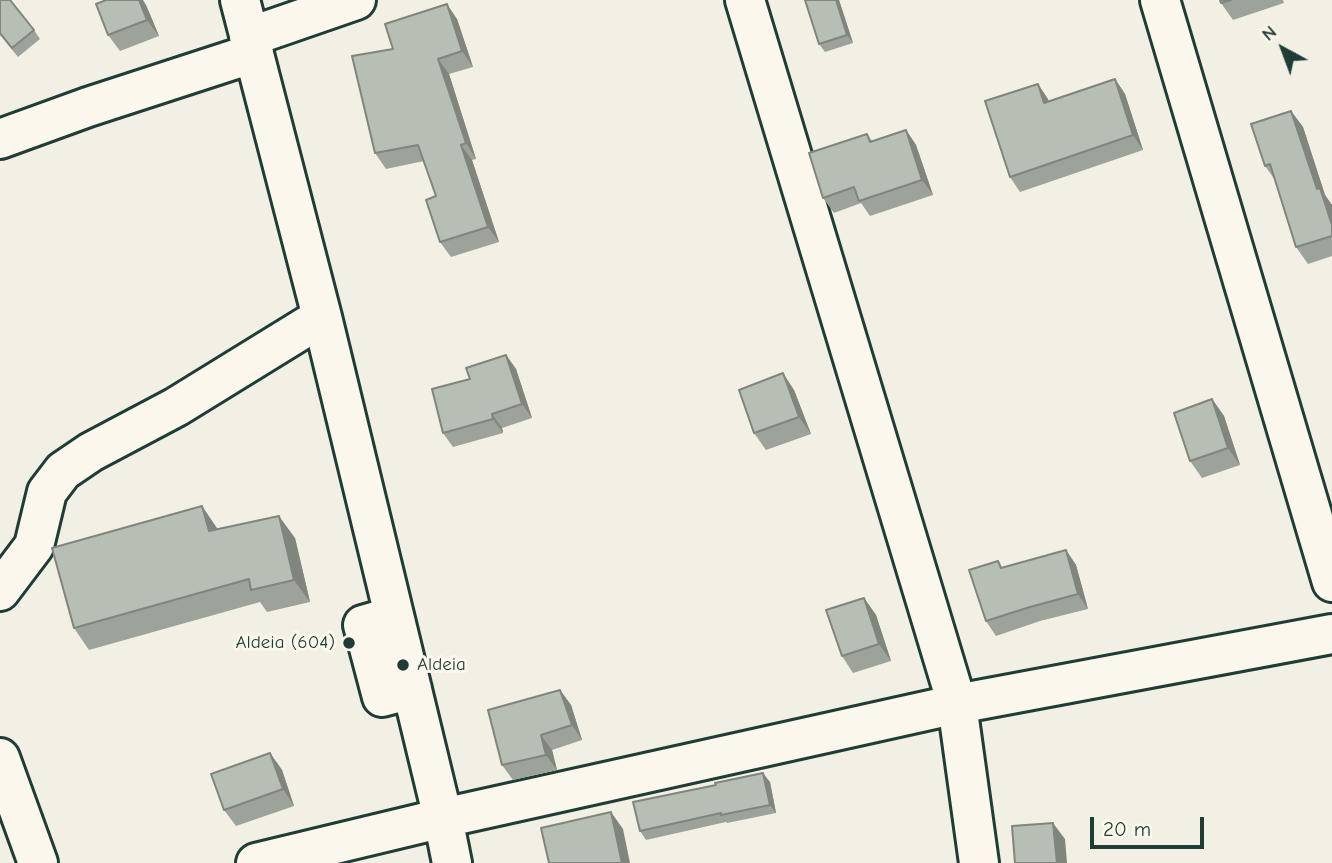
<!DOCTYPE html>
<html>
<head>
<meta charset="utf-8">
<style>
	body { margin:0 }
	#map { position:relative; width:1332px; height:863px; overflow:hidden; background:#f2f0e5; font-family:"Comic Neue",sans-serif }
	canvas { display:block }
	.north { position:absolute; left:1248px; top:14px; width:70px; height:70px; -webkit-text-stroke:5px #fbf7ec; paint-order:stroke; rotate:319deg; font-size:19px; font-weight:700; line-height:28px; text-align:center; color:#1f3d34 }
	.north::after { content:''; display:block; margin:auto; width:24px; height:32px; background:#1f3d34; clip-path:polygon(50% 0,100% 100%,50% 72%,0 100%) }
	.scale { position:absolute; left:1090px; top:817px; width:114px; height:32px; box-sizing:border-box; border:4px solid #1f3d34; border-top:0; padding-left:9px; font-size:21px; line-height:24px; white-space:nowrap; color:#1f3d34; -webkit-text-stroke:5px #fbf7ec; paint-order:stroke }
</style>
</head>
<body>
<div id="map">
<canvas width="1332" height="863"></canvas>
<div class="north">N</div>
<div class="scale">20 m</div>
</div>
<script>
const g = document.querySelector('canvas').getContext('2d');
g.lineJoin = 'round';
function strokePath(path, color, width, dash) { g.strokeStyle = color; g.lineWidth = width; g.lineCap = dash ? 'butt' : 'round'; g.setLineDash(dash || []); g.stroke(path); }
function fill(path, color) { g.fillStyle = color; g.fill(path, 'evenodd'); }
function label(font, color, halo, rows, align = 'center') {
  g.font = font + ' "Comic Neue",sans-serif'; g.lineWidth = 6; g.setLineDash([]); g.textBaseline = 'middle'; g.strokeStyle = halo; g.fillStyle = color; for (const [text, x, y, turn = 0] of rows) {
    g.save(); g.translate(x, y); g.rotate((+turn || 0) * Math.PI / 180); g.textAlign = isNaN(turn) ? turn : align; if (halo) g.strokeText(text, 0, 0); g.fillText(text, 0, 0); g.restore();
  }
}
const minor = new Path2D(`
	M 240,0 L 322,317 L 443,818 L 452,863
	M 745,0 L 957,704 L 979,863
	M 1160,0 L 1332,582
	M 249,37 L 356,0
	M 0,139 L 88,107 L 254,53
	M 0,591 L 34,546 L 47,492 L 63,471 L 91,452 L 176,407 L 322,317
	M 394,616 L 363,625 L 382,697 L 412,689
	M 0,758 L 38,863
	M 256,863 L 443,818 L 957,704 L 1332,634`);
strokePath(minor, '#1f3d34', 44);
strokePath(minor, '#fbf7ec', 38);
fill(new Path2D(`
	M 0,0 L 34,30 L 40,39 L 18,57 L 0,35 Z
	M 805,0 L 839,0 L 853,43 L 825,52 L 819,44 Z
	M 1220,0 L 1283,0 L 1284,3 L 1233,20 L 1221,3 Z
	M 146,5 L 159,36 L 120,51 L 108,35 Z
	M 457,19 L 473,67 L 449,74 L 476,159 L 472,160 L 499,242 L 451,257 L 440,242 L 436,196 L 424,161 L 386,169 L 375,153 L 393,49 Z
	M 1115,79 L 1125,94 L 1143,150 L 1020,192 L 1010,177 L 1038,84 L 1049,102 Z
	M 1291,111 L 1303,127 L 1325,195 L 1332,205 L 1332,256 L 1308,264 L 1296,247 L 1275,180 L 1265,166 Z
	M 906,130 L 916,145 L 933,195 L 870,216 L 861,203 L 834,213 L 823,198 L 867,134 L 872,141 Z
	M 506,355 L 516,369 L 532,418 L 502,428 L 503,433 L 453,447 L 443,433 L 470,379 Z
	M 794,390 L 811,434 L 766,450 L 754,433 Z
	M 1212,399 L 1224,416 L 1240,465 L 1202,478 L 1190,461 Z
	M 218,529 L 295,538 L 310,602 L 267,612 L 260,602 L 89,650 L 74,628 Z
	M 1066,550 L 1076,565 L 1088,609 L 1040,621 L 996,636 L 986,621 L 1003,567 Z
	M 864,598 L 876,615 L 891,661 L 853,673 L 842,656 Z
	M 560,690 L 571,705 L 582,740 L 552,750 L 557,770 L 513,780 L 502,765 Z
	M 270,753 L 282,770 L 294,806 L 236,826 L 224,810 Z
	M 770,782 L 776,813 L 727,823 L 726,822 L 646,840 L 640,831 Z`), '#9da39a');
fill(new Path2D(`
	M 139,0 L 143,0 L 146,5 L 159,36 L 147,20 Z
	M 836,0 L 839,0 L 853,43 L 847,35 Z
	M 447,4 L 457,19 L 473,67 L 462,51 Z
	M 438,59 L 449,74 L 476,159 L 466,143 Z
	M 1115,79 L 1125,94 L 1143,150 L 1133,135 Z
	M 1038,84 L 1048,99 L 1054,118 L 1044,103 Z
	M 1291,111 L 1303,127 L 1325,195 L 1332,205 L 1332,225 L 1317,189 Z
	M 906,130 L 916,145 L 933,195 L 922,180 Z
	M 461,145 L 472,160 L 499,242 L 488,227 Z
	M 506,355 L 516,369 L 532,418 L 522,404 Z
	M 783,373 L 794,390 L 811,434 L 799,417 Z
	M 1212,399 L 1224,416 L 1240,465 L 1228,448 Z
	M 492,414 L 502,428 L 503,433 L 493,419 Z
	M 202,506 L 217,528 L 224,554 L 209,531 Z
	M 279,516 L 295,538 L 310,602 L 294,580 Z
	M 1066,550 L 1076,565 L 1088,609 L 1078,594 Z
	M 864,598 L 876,615 L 891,661 L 879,644 Z
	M 560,690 L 571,705 L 582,740 L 572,725 Z
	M 541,735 L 552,750 L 557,770 L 546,755 Z
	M 270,753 L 282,770 L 294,806 L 283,789 Z
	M 763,773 L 770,782 L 776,813 L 770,805 Z
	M 611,812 L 623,829 L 630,863 L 622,863 Z
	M 1053,823 L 1065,839 L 1067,863 L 1057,863 Z`), '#80857d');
const building = new Path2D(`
	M 0,0 L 10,0 L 34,30 L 12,48 L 0,33 Z
	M 106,0 L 139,0 L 147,20 L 108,35 L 96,4 Z
	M 805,0 L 836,0 L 847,35 L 819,44 Z
	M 1220,0 L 1231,0 L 1221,3 Z
	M 447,4 L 462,51 L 438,59 L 466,143 L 461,145 L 488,227 L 440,242 L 426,200 L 436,196 L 418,145 L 375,153 L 352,56 L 393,49 L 385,24 Z
	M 1115,79 L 1133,135 L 1010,177 L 985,101 L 1038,84 L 1044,103 Z
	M 1291,111 L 1317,189 L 1320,188 L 1332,225 L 1332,236 L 1296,247 L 1270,164 L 1265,166 L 1251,124 Z
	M 906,130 L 922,180 L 859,201 L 854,187 L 823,198 L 809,153 L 867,134 L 870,142 Z
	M 506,355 L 522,404 L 492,414 L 493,419 L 443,433 L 432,389 L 470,379 L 466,368 Z
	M 783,373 L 799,417 L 754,433 L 739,390 Z
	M 1212,399 L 1228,448 L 1190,461 L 1174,413 Z
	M 202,506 L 209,531 L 279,516 L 294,580 L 251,590 L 249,579 L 74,628 L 52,548 Z
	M 1066,550 L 1078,594 L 1030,607 L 986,621 L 969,570 L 998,561 L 1001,568 Z
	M 864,598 L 879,644 L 842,656 L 826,610 Z
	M 560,690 L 572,725 L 541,735 L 546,755 L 502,765 L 488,710 Z
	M 270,753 L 283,789 L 224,810 L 211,774 Z
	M 763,773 L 770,805 L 721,815 L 721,813 L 640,831 L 633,802 L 716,785 L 715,783 Z
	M 611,812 L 622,863 L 549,863 L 541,828 Z
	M 1053,823 L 1057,863 L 1015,863 L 1012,826 Z`);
fill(building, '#b7beb3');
strokePath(building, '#80857d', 2);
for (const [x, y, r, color] of [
	[349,643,7,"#1f3d34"],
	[403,665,7,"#1f3d34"]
]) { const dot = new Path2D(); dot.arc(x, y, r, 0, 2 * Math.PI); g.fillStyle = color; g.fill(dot); strokePath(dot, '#fbf7ec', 2.5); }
label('19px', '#1f3d34', '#fbf7ec', [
	["Aldeia (604)",335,643],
	["Aldeia",417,665,"left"]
], 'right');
</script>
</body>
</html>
